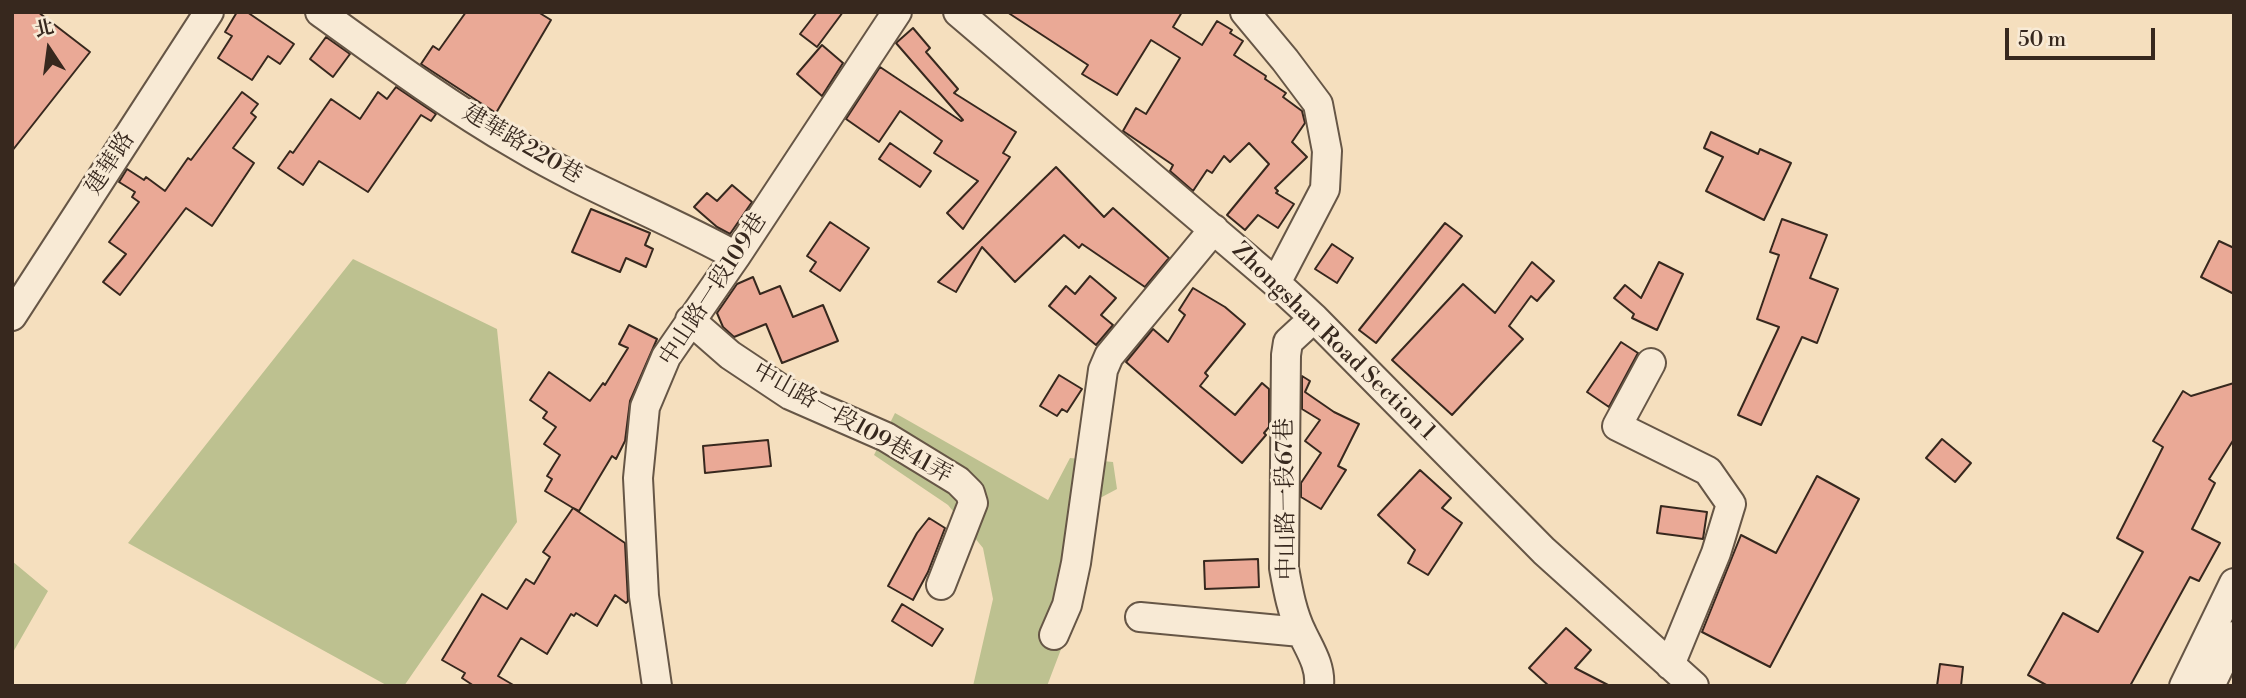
<!DOCTYPE html>
<html>
<head>
<meta charset="utf-8">
<style>
	body { margin:0 }
	#map { position:relative; width:2246px; height:698px; overflow:hidden; background:#f5dfbe; font-family:"Libre Bodoni","Noto Serif TC",serif }
	canvas { display:block }
	.frame { position:absolute; inset:0; border:14px solid #37281e; pointer-events:none }
	.north { position:absolute; left:14px; top:14px; width:70px; height:70px; -webkit-text-stroke:5px #f8ead5; paint-order:stroke; rotate:347deg; font-size:19px; font-weight:700; line-height:28px; text-align:center; color:#37281e }
	.north::after { content:''; display:block; margin:auto; width:24px; height:32px; background:#37281e; clip-path:polygon(50% 0,100% 100%,50% 72%,0 100%) }
	.scale { position:absolute; left:2005px; top:28px; width:150px; height:32px; box-sizing:border-box; border:4px solid #37281e; border-top:0; padding-left:9px; font-size:21px; line-height:24px; white-space:nowrap; color:#37281e; -webkit-text-stroke:5px #f8ead5; paint-order:stroke }
</style>
</head>
<body>
<div id="map">
<canvas width="2246" height="698"></canvas>
<div class="frame"></div>
<div class="north">北</div>
<div class="scale">50 m</div>
</div>
<script>
const g = document.querySelector('canvas').getContext('2d');
g.lineJoin = 'round';
function fill(path, color) { g.fillStyle = color; g.fill(path, 'evenodd'); }
function strokePath(path, color, width, dash) { g.strokeStyle = color; g.lineWidth = width; g.lineCap = dash ? 'butt' : 'round'; g.setLineDash(dash || []); g.stroke(path); }
function label(font, color, halo, rows, align = 'center') {
  g.font = font + ' "Libre Bodoni","Noto Serif TC",serif'; g.lineWidth = 6; g.setLineDash([]); g.textBaseline = 'middle'; g.strokeStyle = halo; g.fillStyle = color; for (const [text, x, y, turn = 0] of rows) {
    g.save(); g.translate(x, y); g.rotate((+turn || 0) * Math.PI / 180); g.textAlign = isNaN(turn) ? turn : align; if (halo) g.strokeText(text, 0, 0); g.fillText(text, 0, 0); g.restore();
  }
}
fill(new Path2D(`
	M 353,259 L 497,329 L 517,522 L 404,686 L 388,686 L 128,543 Z
	M 895,413 L 1048,500 L 1070,458 L 1113,462 L 1117,489 L 1085,506 L 1071,623 L 1047,686 L 973,686 L 993,599 L 983,548 L 948,505 L 874,455 Z
	M 12,561 L 48,591 L 12,654 Z`), '#bdc190');
const building = new Path2D(`
	M 12,12 L 38,12 L 90,52 L 12,151 Z
	M 237,12 L 247,12 L 294,44 L 280,64 L 268,56 L 252,80 L 218,58 L 232,36 L 225,32 Z
	M 466,12 L 538,12 L 551,20 L 496,113 L 421,64 L 433,46 L 439,50 Z
	M 817,12 L 843,12 L 817,47 L 800,34 Z
	M 1007,12 L 1182,12 L 1173,27 L 1202,45 L 1217,21 L 1232,30 L 1230,33 L 1243,41 L 1234,55 L 1266,76 L 1265,79 L 1286,93 L 1283,97 L 1302,111 L 1305,123 L 1292,142 L 1307,157 L 1275,188 L 1278,191 L 1276,193 L 1294,204 L 1278,228 L 1258,215 L 1245,230 L 1227,215 L 1269,164 L 1249,143 L 1230,162 L 1224,156 L 1212,173 L 1207,170 L 1193,191 L 1170,171 L 1173,165 L 1123,131 L 1136,108 L 1146,114 L 1180,58 L 1151,40 L 1117,95 L 1082,74 L 1088,65 Z
	M 913,28 L 930,48 L 926,52 L 958,89 L 954,93 L 1016,132 L 1003,153 L 1010,157 L 963,229 L 947,213 L 978,181 L 934,153 L 942,141 L 900,111 L 879,142 L 846,119 L 880,67 L 961,121 L 963,120 L 896,43 Z
	M 326,37 L 350,54 L 333,77 L 310,59 Z
	M 822,45 L 843,63 L 822,96 L 797,74 Z
	M 396,87 L 436,114 L 431,121 L 421,115 L 368,192 L 319,161 L 303,185 L 278,168 L 290,151 L 293,153 L 331,99 L 360,119 L 378,92 L 387,99 Z
	M 242,92 L 258,104 L 251,113 L 256,117 L 233,148 L 254,163 L 212,226 L 186,208 L 120,295 L 103,282 L 126,254 L 109,242 L 139,202 L 132,197 L 135,192 L 119,182 L 127,169 L 144,180 L 146,177 L 165,191 L 188,158 L 191,160 Z
	M 1711,132 L 1758,154 L 1760,149 L 1791,163 L 1764,220 L 1706,191 L 1723,157 L 1704,148 Z
	M 890,143 L 931,171 L 920,187 L 879,159 Z
	M 1056,167 L 1104,217 L 1113,208 L 1169,258 L 1145,287 L 1082,244 L 1079,248 L 1064,235 L 1015,282 L 982,247 L 956,292 L 938,282 Z
	M 732,185 L 752,202 L 730,234 L 717,227 L 694,207 L 707,193 L 717,201 Z
	M 591,209 L 650,233 L 645,245 L 653,249 L 646,267 L 626,258 L 620,272 L 572,252 Z
	M 1782,219 L 1827,235 L 1810,278 L 1838,289 L 1817,343 L 1802,337 L 1761,425 L 1738,415 L 1779,327 L 1757,319 L 1779,255 L 1770,252 Z
	M 830,222 L 869,248 L 840,291 L 810,271 L 816,262 L 807,256 Z
	M 1445,223 L 1462,236 L 1376,343 L 1359,330 Z
	M 2219,241 L 2234,248 L 2234,294 L 2201,277 Z
	M 1332,244 L 1353,258 L 1337,283 L 1315,269 Z
	M 1532,262 L 1554,281 L 1537,301 L 1531,296 L 1509,326 L 1523,339 L 1452,415 L 1392,360 L 1463,284 L 1495,313 Z
	M 1659,262 L 1683,274 L 1657,330 L 1632,318 L 1634,314 L 1614,298 L 1625,285 L 1641,298 Z
	M 1090,276 L 1116,298 L 1101,315 L 1113,325 L 1096,345 L 1049,306 L 1066,286 L 1075,294 Z
	M 753,277 L 760,294 L 780,286 L 793,317 L 823,305 L 838,341 L 782,363 L 766,324 L 734,337 L 723,327 L 717,313 L 737,284 Z
	M 1193,288 L 1225,307 L 1245,324 L 1205,373 L 1208,376 L 1200,386 L 1235,415 L 1262,383 L 1269,389 L 1269,427 L 1264,433 L 1266,435 L 1242,463 L 1126,362 L 1153,329 L 1168,342 L 1185,315 L 1179,310 Z
	M 629,325 L 657,339 L 630,401 L 625,441 L 616,459 L 612,456 L 579,511 L 573,508 L 625,543 L 628,601 L 626,603 L 615,595 L 597,626 L 576,613 L 574,616 L 571,614 L 547,654 L 521,638 L 498,676 L 515,686 L 474,686 L 462,678 L 465,673 L 442,660 L 482,594 L 507,609 L 526,579 L 534,584 L 550,557 L 543,552 L 573,508 L 545,491 L 552,479 L 547,476 L 560,455 L 544,444 L 556,427 L 543,418 L 547,412 L 530,400 L 549,372 L 590,401 L 603,383 L 605,385 L 628,348 L 619,344 Z
	M 1621,342 L 1638,353 L 1609,407 L 1587,392 Z
	M 1059,375 L 1082,389 L 1067,412 L 1062,409 L 1057,416 L 1040,406 Z
	M 1302,376 L 1310,381 L 1305,392 L 1334,412 L 1359,424 L 1338,466 L 1346,470 L 1321,509 L 1301,497 L 1301,483 L 1321,453 L 1305,441 L 1320,420 L 1302,409 Z
	M 2234,383 L 2234,439 L 2209,479 L 2215,483 L 2192,529 L 2220,543 L 2199,581 L 2190,577 L 2130,686 L 2048,686 L 2028,675 L 2063,613 L 2098,632 L 2143,552 L 2117,538 L 2163,447 L 2153,441 L 2183,391 L 2191,396 Z
	M 1942,439 L 1971,463 L 1955,482 L 1926,458 Z
	M 768,440 L 771,466 L 705,473 L 703,446 Z
	M 1420,470 L 1451,498 L 1442,508 L 1462,523 L 1428,575 L 1408,563 L 1415,550 L 1378,515 Z
	M 1817,476 L 1859,499 L 1770,667 L 1702,632 L 1741,535 L 1776,553 Z
	M 1661,506 L 1707,512 L 1703,539 L 1657,533 Z
	M 929,518 L 945,528 L 928,572 L 913,600 L 888,586 L 917,533 Z
	M 1258,559 L 1259,587 L 1205,589 L 1204,561 Z
	M 902,604 L 943,629 L 932,646 L 892,621 Z
	M 1566,628 L 1591,650 L 1575,668 L 1610,686 L 1549,686 L 1529,668 Z
	M 1940,664 L 1963,667 L 1961,686 L 1937,686 Z`);
fill(building, '#eaa996');
strokePath(building, '#37281e', 2);
const minor = new Path2D(`
	M 320,12 C 385,59 449,106 518,146 C 588,188 665,217 736,256
	M 958,12 L 1276,283 L 1314,318 L 1544,551 L 1694,686
	M 1245,12 L 1285,60 L 1318,104 L 1327,151 L 1325,189 L 1276,283
	M 12,316 L 209,12
	M 1314,318 L 1288,342 L 1286,355 L 1284,568 C 1288,590 1292,613 1302,633 C 1310,650 1321,666 1319,686
	M 690,320 L 730,355 L 790,395 L 886,437 L 958,481 L 970,493 L 973,503 L 941,585
	M 1651,363 L 1617,426 L 1708,471 L 1731,504 L 1716,553 L 1670,665
	M 1140,617 L 1301,632
	M 1054,635 L 1067,605 L 1076,563 L 1103,370 L 1109,356 L 1214,229
	M 657,686 L 644,596 L 638,478 L 645,407 L 666,357 L 736,256 L 897,12
	M 2184,686 L 2234,583
	M 2210,686 L 2234,636`);
strokePath(minor, '#665646', 32);
strokePath(minor, '#f8ead5', 28);
label('23px', '#37281e', '#f8ead5', [
	["建華路220巷",522,145,30],
	["建華路",111,164,-57],
	["中山路一段109巷",714,290,-57],
	["Zhongshan Road Section 1",1333,342,44],
	["中山路一段109巷41弄",852,424,29],
	["中山路一段67巷",1287,499,-91]
]);
</script>
</body>
</html>
